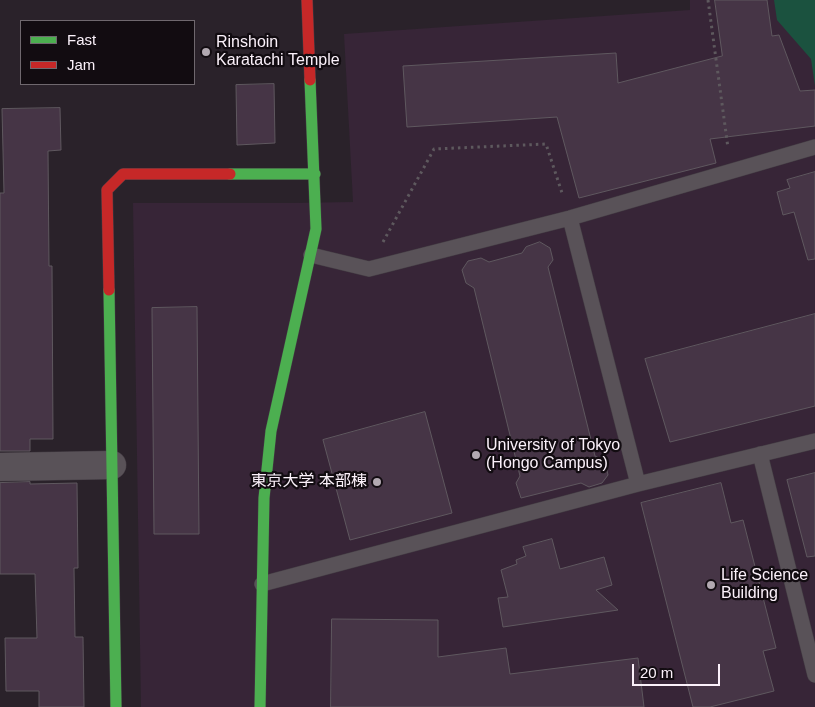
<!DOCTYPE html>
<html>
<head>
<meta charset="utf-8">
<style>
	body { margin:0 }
	#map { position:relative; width:815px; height:707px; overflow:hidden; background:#2a222a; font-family:Helvetica,sans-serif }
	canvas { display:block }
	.legend { position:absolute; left:20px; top:20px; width:175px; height:65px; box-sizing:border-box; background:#120c11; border:1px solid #6f686e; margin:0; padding:6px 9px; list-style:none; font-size:15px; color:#fbf1fa }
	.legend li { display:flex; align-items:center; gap:10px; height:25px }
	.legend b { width:25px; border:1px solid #6f686e }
	.scale { position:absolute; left:632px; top:664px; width:88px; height:22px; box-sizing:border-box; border:2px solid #fbf1fa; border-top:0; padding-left:6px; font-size:15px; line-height:18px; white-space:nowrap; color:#fbf1fa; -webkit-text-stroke:4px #120c11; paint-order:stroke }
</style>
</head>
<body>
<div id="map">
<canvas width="815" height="707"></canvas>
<ul class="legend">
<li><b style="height:6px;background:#4caf50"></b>Fast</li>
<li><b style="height:6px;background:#c62828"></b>Jam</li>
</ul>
<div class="scale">20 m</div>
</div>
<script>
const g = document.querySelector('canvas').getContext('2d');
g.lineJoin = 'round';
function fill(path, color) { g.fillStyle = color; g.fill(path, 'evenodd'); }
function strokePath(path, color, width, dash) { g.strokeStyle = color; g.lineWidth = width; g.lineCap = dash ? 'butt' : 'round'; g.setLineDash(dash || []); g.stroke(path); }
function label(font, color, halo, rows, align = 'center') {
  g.font = font + ' Helvetica,"Noto Sans JP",sans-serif'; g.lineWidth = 4.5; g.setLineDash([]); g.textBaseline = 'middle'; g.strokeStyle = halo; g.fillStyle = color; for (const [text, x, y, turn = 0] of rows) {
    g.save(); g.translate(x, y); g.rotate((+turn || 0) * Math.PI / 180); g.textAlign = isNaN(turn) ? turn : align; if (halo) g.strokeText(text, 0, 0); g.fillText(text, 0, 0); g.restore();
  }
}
fill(new Path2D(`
	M 690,0 L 815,0 L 815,707 L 141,707 L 133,203 L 292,203 L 353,202 L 344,34 L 690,10 Z`), '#372537');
fill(new Path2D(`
	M 774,0 L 815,0 L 815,86 L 811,59 L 777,20 Z`), '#1b523f');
const building = new Path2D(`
	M 715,0 L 767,0 L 772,36 L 779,35 L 800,91 L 815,90 L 815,126 L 710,139 L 716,163 L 579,198 L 557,117 L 407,127 L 403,66 L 616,53 L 618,83 L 722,56 Z
	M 274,84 L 275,143 L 237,145 L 236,85 Z
	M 60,108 L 61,150 L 48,151 L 49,266 L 52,266 L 53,439 L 30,439 L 30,451 L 0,451 L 0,193 L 4,193 L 2,109 Z
	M 815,172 L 815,259 L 808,260 L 794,212 L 783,215 L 777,192 L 790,188 L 787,180 Z
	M 540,242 L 550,248 L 553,260 L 548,267 L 595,456 L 605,461 L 608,475 L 602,483 L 589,487 L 581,483 L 521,498 L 516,483 L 520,476 L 474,288 L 466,283 L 462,270 L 468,261 L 481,258 L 489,262 L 522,253 L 526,247 Z
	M 197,307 L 199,534 L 154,534 L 152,308 Z
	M 815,314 L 815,406 L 670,442 L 645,359 Z
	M 425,412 L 452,513 L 350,540 L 323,440 Z
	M 815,473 L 815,556 L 807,557 L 787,480 Z
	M 30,482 L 30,484 L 77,483 L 78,568 L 74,568 L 75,637 L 83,637 L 84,707 L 39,707 L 39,691 L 6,691 L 5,638 L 37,638 L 35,574 L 0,574 L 0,483 Z
	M 721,483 L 731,523 L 743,520 L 776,648 L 763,651 L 774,691 L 710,707 L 693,707 L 641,503 Z
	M 552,539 L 560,569 L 604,557 L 612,585 L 596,590 L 618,610 L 503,627 L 498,598 L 508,597 L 501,570 L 517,564 L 516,560 L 526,556 L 523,547 Z
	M 332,619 L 438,620 L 438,657 L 506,648 L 510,674 L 638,658 L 644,707 L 331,707 Z`);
fill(building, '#463546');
strokePath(building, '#5f585f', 1);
const lane = new Path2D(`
	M 570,218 L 638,484
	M 311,255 L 369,269 L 570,218 L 815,147
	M 760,454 L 815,675
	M 262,584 L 638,484 L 815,441`);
const street = new Path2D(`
	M 0,467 L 112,465`);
const fast = new Path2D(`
	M 230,174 L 315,174
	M 109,290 L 116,707
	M 260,707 L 264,498 L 271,431 L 316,229 L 310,80`);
const jam = new Path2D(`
	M 307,0 L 310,80
	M 109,290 L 107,190 L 123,174 L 230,174`);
strokePath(lane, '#443d44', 16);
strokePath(street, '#443d44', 29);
strokePath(fast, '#443d44', 12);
strokePath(jam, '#443d44', 12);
strokePath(new Path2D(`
	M 708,0 L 728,148
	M 383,242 L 434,149 L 546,144 L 563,196`), '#5e595e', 3, [2.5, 4]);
strokePath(lane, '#595258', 15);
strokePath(street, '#595258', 28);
strokePath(fast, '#4caf50', 11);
strokePath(jam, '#c62828', 11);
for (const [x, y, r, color] of [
	[206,52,5,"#b2a9b1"],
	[476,455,5,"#b2a9b1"],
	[377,482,5,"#b2a9b1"],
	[711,585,5,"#b2a9b1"]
]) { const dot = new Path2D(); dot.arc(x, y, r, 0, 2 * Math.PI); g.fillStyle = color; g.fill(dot); strokePath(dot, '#120c11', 2); }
label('16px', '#fbf1fa', '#120c11', [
	["Rinshoin",216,43],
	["Karatachi Temple",216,61],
	["University of Tokyo",486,446],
	["(Hongo Campus)",486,464],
	["東京大学 本部棟",367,482,"right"],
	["Life Science",721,576],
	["Building",721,594]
], 'left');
</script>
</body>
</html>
